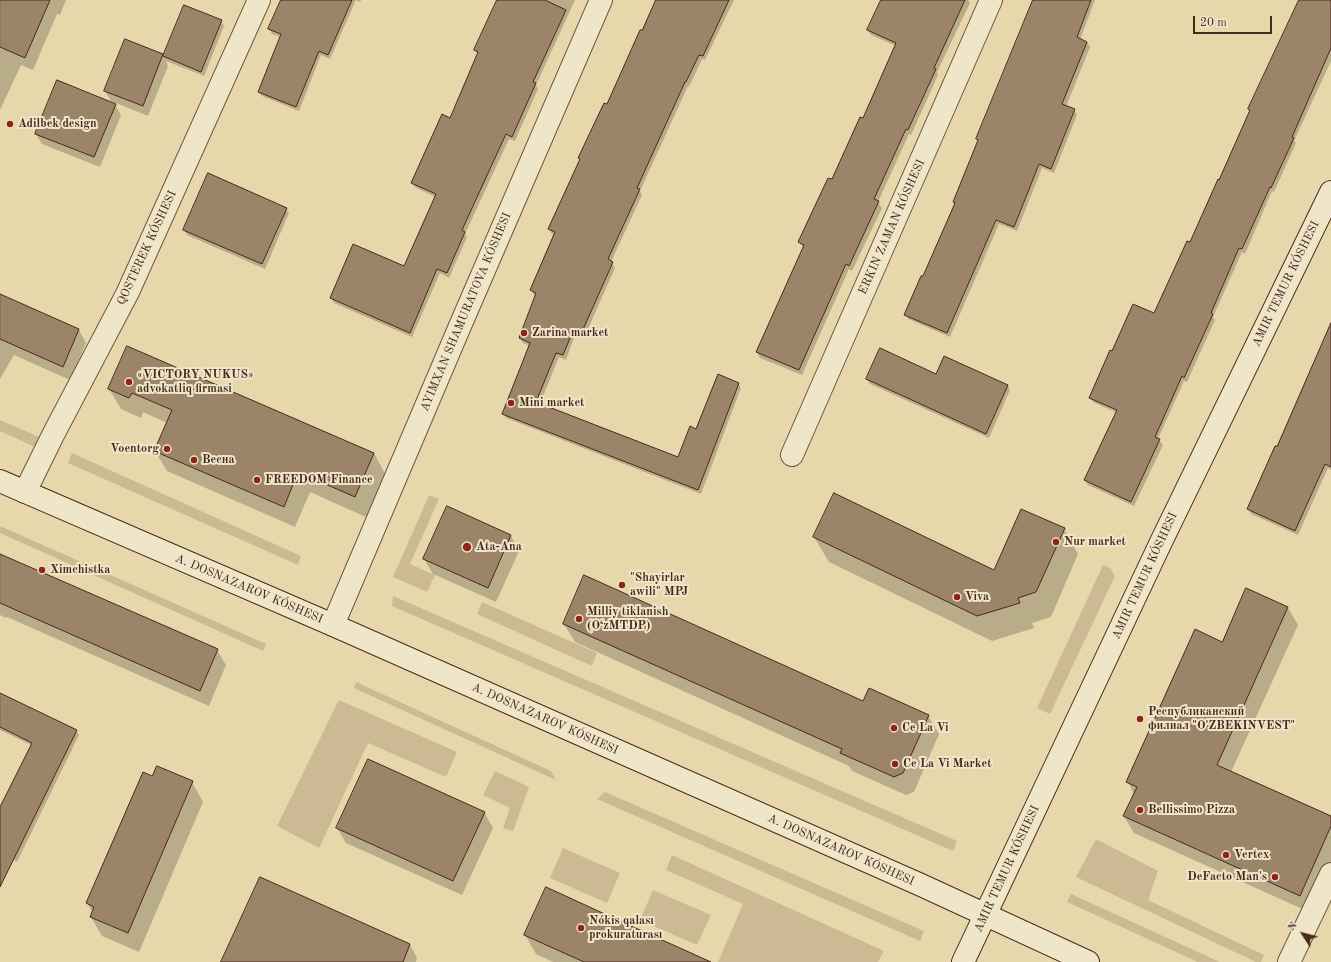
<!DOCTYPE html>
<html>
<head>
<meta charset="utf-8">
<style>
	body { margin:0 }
	#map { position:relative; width:1331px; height:962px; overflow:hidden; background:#e7d8ac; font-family:"Old Standard TT",serif }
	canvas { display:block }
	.north { position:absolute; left:1283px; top:914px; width:40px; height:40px; -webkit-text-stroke:3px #efe6c9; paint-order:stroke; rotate:306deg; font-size:11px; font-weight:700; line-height:16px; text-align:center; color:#49281d }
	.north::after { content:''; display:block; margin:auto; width:14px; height:18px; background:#49281d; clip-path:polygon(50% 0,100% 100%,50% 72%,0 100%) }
	.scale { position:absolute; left:1193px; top:16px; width:79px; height:18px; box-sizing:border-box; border:2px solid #49281d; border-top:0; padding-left:5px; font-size:12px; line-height:14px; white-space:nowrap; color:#49281d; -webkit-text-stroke:3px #efe6c9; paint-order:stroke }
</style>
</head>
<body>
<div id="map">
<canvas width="1331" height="962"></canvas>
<div class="north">N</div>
<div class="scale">20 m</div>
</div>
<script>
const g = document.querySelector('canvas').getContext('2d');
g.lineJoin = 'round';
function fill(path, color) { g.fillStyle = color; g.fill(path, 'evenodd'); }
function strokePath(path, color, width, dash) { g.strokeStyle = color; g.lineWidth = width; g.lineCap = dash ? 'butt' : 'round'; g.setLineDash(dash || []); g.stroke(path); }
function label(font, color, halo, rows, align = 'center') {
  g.font = font + ' "Old Standard TT",serif'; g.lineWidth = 4; g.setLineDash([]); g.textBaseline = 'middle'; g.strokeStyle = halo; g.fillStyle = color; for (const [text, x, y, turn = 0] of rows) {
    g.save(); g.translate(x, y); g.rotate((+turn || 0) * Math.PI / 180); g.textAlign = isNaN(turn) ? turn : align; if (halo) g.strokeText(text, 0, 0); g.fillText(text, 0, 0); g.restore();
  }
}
fill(new Path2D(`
	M 0,420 L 39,437 L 35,447 L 0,431 Z
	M 72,453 L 301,556 L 298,565 L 68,463 Z
	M 429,495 L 439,499 L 410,564 L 435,575 L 427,592 L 393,577 Z
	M 0,526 L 266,644 L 263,651 L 0,533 Z
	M 1103,565 L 1110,568 L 1115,576 L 1050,714 L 1037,708 Z
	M 393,596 L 957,841 L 953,851 L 392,606 Z
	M 482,602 L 597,653 L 592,666 L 477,614 Z
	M 356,682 L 551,771 L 556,780 L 354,688 Z
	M 339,700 L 457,752 L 446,777 L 368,743 L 319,848 L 277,826 Z
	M 495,771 L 529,787 L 513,831 L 503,828 L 510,808 L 483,795 Z
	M 605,792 L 924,931 L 920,941 L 597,799 Z
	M 1096,839 L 1158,871 L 1148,900 L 1264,955 L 1261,962 L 1256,962 L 1076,877 Z
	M 563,848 L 620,873 L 607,903 L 550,878 Z
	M 672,855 L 884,951 L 878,962 L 718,962 L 743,904 L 666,870 Z
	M 653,890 L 711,915 L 697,945 L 640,920 Z
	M 1071,894 L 1220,962 L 1198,962 L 1067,902 Z`), '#ccba94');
fill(new Path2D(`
	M 0,0 L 66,0 L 60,15 L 57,14 L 33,70 L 21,65 L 0,110 Z
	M 282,0 L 361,0 L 360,2 L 356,0 L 330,59 L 321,55 L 299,111 L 262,96 L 259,92 L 281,37 L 272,34 L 269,29 Z
	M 498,0 L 575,0 L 536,85 L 538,89 L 515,141 L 509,139 L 465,234 L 467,237 L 449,278 L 440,273 L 412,337 L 334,303 L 331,298 L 404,267 L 435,197 L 415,187 L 412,183 L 450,119 L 478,55 L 475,50 Z
	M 657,0 L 734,0 L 705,60 L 702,59 L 689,87 L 688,86 L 640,191 L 642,195 L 611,262 L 615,268 L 584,338 L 575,335 L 566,360 L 559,357 L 540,404 L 679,458 L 697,430 L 738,383 L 741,388 L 701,494 L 506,418 L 504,414 L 530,346 L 523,343 L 520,338 L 536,296 L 534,295 L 531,290 L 554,235 L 552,234 L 549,229 L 581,160 L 579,158 L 607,105 Z
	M 882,0 L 968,0 L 970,3 L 937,72 L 938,75 L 911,135 L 909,134 L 878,202 L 882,208 L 852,271 L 849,269 L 802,375 L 760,358 L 757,352 L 804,248 L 799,242 L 833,181 L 863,120 L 896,46 L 871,35 L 868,30 Z
	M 1034,0 L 1095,0 L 1080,40 L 1087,42 L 1090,47 L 1066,107 L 1074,110 L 1077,115 L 1054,173 L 1042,168 L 1017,231 L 999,224 L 950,337 L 908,319 L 905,314 L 923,278 L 955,204 L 954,202 L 979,141 L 977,139 Z
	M 1300,0 L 1331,0 L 1331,61 L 1294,141 L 1296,143 L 1274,192 L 1272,191 L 1245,254 L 1242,252 L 1213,317 L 1215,320 L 1187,382 L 1184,381 L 1158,439 L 1163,445 L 1134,506 L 1088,485 L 1085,480 L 1117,413 L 1093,402 L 1091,398 L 1112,352 L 1155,314 L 1220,181 Z
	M 184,6 L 221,21 L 224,26 L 204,76 L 166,61 L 168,66 L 148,116 L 111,101 L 105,91 L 162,55 L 164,57 Z
	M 115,105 L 121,115 L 100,167 L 42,144 L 36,134 Z
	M 286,209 L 289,213 L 265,269 L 187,235 L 184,230 Z
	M 0,295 L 79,330 L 86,343 L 70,380 L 14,355 L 0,379 Z
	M 1331,325 L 1331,470 L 1328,468 L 1298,535 L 1251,514 L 1248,509 L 1277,448 Z
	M 127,347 L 374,453 L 385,474 L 366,517 L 310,492 L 295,527 L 167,471 L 155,451 L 167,423 L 143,412 L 141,418 L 121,409 L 109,389 Z
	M 937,375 L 1008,386 L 1010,390 L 989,438 L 870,384 L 867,379 Z
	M 1064,529 L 1078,554 L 1051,617 L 1032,623 L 1034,628 L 992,641 L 829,562 L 814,537 L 995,571 Z
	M 511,536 L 519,551 L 496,602 L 433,574 L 424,559 Z
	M 0,555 L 217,650 L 226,665 L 209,706 L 7,617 L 6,618 L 0,615 Z
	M 1247,589 L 1288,608 L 1298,625 L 1231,772 L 1331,817 L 1331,864 L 1309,912 L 1134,833 L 1124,816 L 1134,794 L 1128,782 L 1223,643 Z
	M 564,624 L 863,703 L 928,716 L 939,734 L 914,792 L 906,795 L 852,771 L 849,766 L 575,642 Z
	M 0,694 L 76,730 L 79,735 L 17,862 L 0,854 L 0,810 L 31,745 L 0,730 Z
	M 153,777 L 192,782 L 203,802 L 139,952 L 102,936 L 91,917 L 93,913 L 87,903 Z
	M 484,812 L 493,828 L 462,895 L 346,843 L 337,828 Z
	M 260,878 L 410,945 L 417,958 L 416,962 L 223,962 Z
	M 525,935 L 698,962 L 553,962 L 536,954 Z`), '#0003');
const building = new Path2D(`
	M 0,0 L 50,0 L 25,58 L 0,47 Z
	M 281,0 L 352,0 L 328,55 L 319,51 L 296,107 L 258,92 L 281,34 L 268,29 Z
	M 497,0 L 545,0 L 566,10 L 533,82 L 536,83 L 512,137 L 506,134 L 462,230 L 465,232 L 447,273 L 437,269 L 410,333 L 330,298 L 353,244 L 404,266 L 436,194 L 411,183 L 442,114 L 450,118 L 478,52 L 474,50 Z
	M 656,0 L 729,0 L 703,56 L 699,55 L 686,82 L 685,82 L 637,188 L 640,189 L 608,259 L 613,262 L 581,334 L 573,331 L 563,355 L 556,353 L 536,402 L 678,457 L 690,426 L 696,429 L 718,374 L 739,383 L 698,490 L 502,414 L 530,343 L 519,338 L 536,293 L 530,290 L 555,232 L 548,229 L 580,159 L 578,158 L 604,103 L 607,104 L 640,30 L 642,30 Z
	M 881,0 L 965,0 L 934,68 L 936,69 L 908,130 L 906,129 L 874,199 L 879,201 L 849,266 L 846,264 L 799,370 L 756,352 L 804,245 L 798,242 L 828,178 L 832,179 L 860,117 L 863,118 L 896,43 L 867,30 Z
	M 1033,0 L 1091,0 L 1077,37 L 1087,42 L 1062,104 L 1075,109 L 1051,169 L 1039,164 L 1014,227 L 996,220 L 947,333 L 904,315 L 921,276 L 923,276 L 955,203 L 953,202 L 978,140 L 976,139 Z
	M 1299,0 L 1331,0 L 1331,48 L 1292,137 L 1294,138 L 1271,188 L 1270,187 L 1242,249 L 1239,248 L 1211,313 L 1213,314 L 1184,378 L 1182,376 L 1155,437 L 1160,439 L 1131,502 L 1084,480 L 1117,410 L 1089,398 L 1110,350 L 1112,351 L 1133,304 L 1154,313 L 1187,241 L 1190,242 L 1218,179 L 1219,180 L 1250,110 L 1248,109 Z
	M 184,5 L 222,20 L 201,72 L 163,56 Z
	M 125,39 L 163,54 L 143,106 L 104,91 Z
	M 57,80 L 116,104 L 94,157 L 35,134 Z
	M 208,173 L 287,208 L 262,264 L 183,230 Z
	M 0,294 L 79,329 L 63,367 L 0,339 Z
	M 1331,323 L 1331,467 L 1325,464 L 1295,531 L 1247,509 L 1275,446 L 1277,446 Z
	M 127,346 L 374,453 L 355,497 L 298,472 L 284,507 L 154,451 L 172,410 L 132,393 L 129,398 L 108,389 Z
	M 880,348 L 936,374 L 944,356 L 1008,385 L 986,434 L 866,379 Z
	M 834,493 L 994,570 L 1021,509 L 1065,528 L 1036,592 L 1018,598 L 1020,603 L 977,616 L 813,537 Z
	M 447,506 L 511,535 L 488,588 L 423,559 Z
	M 0,554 L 218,649 L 200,691 L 0,603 Z
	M 584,575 L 863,701 L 869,688 L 929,715 L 903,773 L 894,777 L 883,772 L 840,753 L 842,749 L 563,624 Z
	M 1246,588 L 1288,607 L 1217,765 L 1331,816 L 1331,826 L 1300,896 L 1123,816 L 1137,787 L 1126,782 L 1195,629 L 1222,642 Z
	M 0,693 L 77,730 L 0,887 L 0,807 L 32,743 L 0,727 Z
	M 368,759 L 485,812 L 453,881 L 336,828 Z
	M 157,766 L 193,781 L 128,933 L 90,917 L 94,907 L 86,903 L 143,772 L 152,776 Z
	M 260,877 L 410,944 L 403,962 L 221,962 Z
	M 546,887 L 620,921 L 711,962 L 584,962 L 524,935 Z`);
fill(building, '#9b8467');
strokePath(building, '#49281d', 1);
const street = new Path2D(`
	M 792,455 L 991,0
	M 25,492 L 53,435 L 128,292 L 259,0
	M 333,625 L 460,326 L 601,0
	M 1289,962 L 1331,874`);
const secondary = new Path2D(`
	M 0,481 L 333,625 L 921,885 L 1088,962
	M 963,962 L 1161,542 L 1331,192`);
strokePath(street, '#705441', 24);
strokePath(secondary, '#49281d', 24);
strokePath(street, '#efe6c9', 22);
strokePath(secondary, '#efe6c9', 22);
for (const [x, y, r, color] of [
	[10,124,4,"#8f2418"],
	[524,333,4,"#8f2418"],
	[129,382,4,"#8f2418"],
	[511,403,4,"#8f2418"],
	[167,449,4,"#8f2418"],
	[194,460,4,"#8f2418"],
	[257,480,4,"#8f2418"],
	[1056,542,4,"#8f2418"],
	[467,547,5,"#8f2418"],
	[42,570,4,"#8f2418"],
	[622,585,4,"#8f2418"],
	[957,597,4,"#8f2418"],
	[579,619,4,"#8f2418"],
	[1140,719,4,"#8f2418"],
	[894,728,4,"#8f2418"],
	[895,764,4,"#8f2418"],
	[1140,810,4,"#8f2418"],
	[1226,855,4,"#8f2418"],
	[1275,877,4,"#8f2418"],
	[581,928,4,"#8f2418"]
]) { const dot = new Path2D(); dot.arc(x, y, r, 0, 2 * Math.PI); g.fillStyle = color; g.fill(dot); strokePath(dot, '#efe6c9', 1.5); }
label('bold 12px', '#49281d', '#efe6c9', [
	["Adilbek design",18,124],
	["Zarina market",532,333],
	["«VICTORY NUKUS»",137,375],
	["advokatliq firmasi",137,389],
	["Mini market",519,403],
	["Voentorg",159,449,"right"],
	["Весна",202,460],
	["FREEDOM Finance",265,480],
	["Nur market",1064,542],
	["Ata-Ana",476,547],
	["Ximchistka",50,570],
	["\"Shayirlar",630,578],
	["awili\" MPJ",630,592],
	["Viva",965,597],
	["Milliy tiklanish",587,612],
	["(O‘zMTDP)",587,626],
	["Республиканский",1148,712],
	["филиал \"O'ZBEKINVEST\"",1148,726],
	["Ce La Vi",902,728],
	["Ce La Vi Market",903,764],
	["Bellissimo Pizza",1148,810],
	["Vertex",1234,855],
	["DeFacto Man's",1267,877,"right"],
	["Nókis qalası",589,921],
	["prokuraturası",589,935]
], 'left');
label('12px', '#49281d', '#efe6c9', [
	["ERKIN ZAMAN KÓSHESI",892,227,-66],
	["QOSTEREK KÓSHESI",147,248,-65],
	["AMIR TEMUR KÓSHESI",1286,284,-64],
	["AYIMXAN SHAMURATOVA KÓSHESI",466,312,-67],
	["AMIR TEMUR KÓSHESI",1145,576,-65],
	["A. DOSNAZAROV KÓSHESI",249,589,23],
	["A. DOSNAZAROV KÓSHESI",545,719,24],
	["A. DOSNAZAROV KÓSHESI",841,850,24],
	["AMIR TEMUR KÓSHESI",1007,869,-65]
]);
</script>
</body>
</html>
